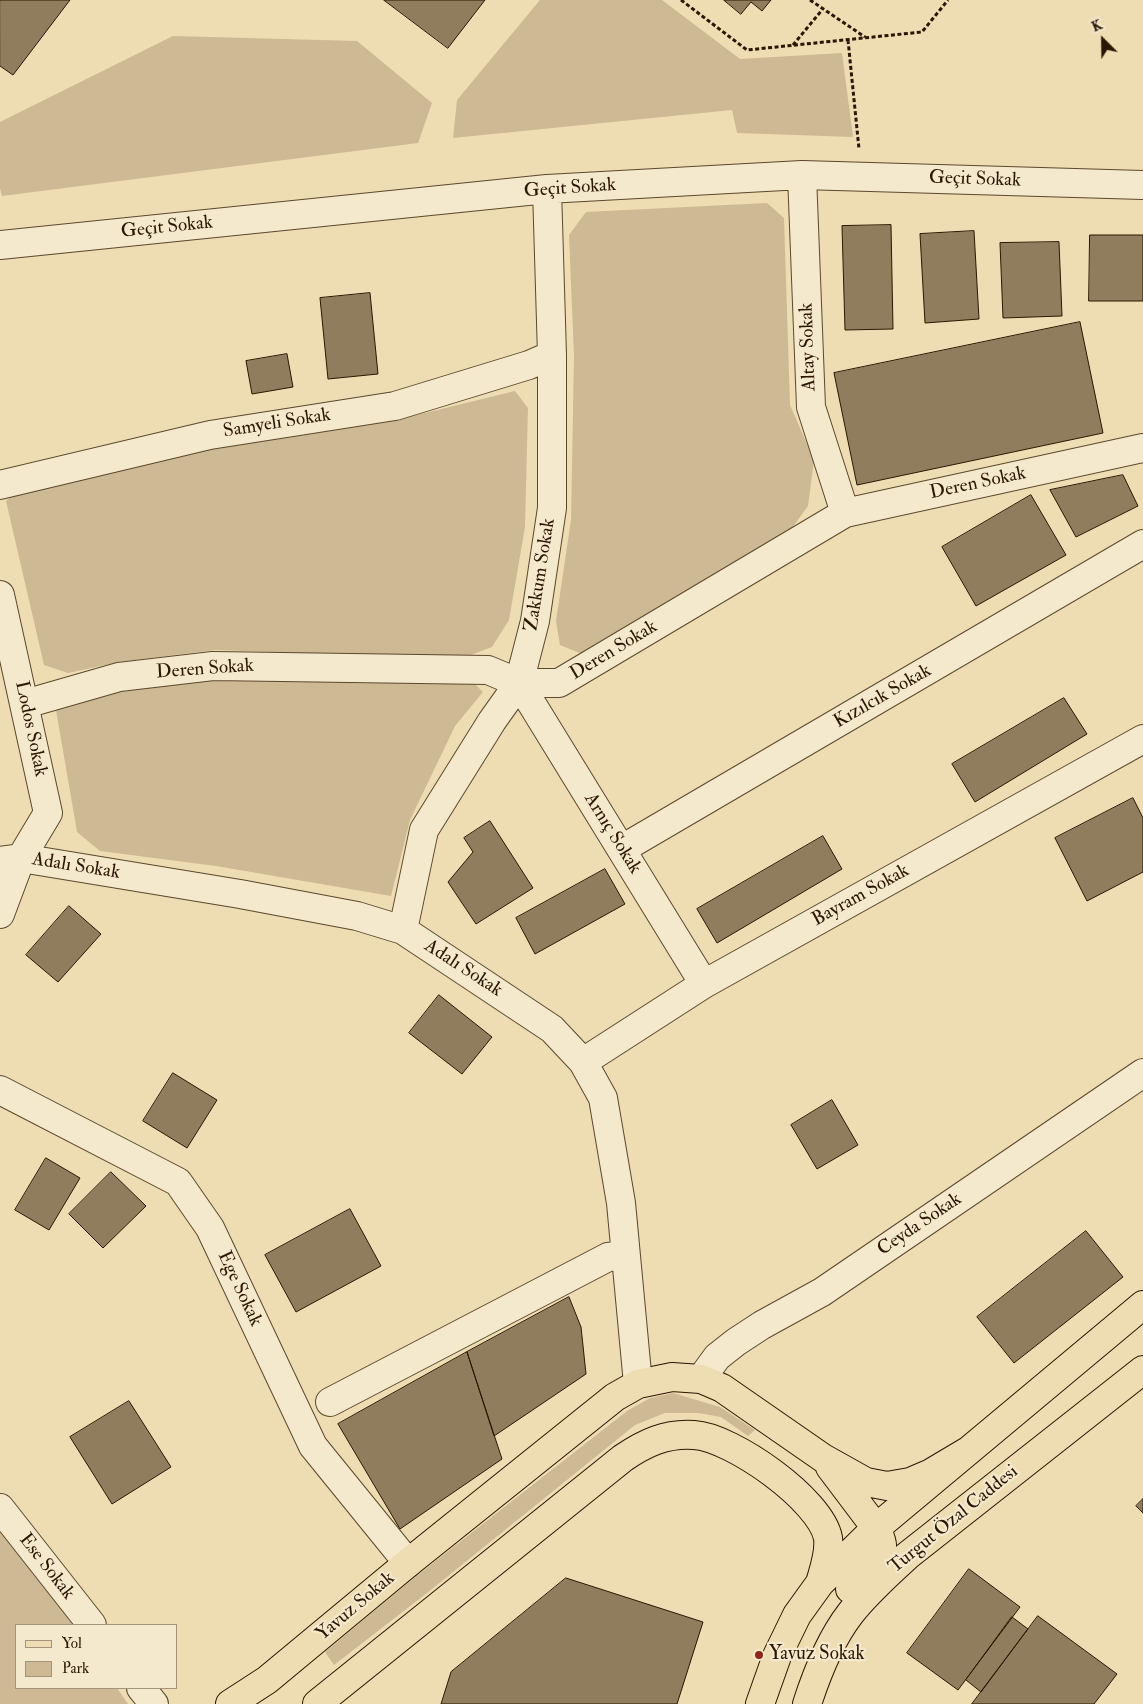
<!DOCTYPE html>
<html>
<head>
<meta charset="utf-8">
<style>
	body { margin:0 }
	#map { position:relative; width:1143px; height:1704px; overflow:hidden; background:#eedcb2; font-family:"IM FELL Double Pica",serif }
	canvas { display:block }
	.legend { position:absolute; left:15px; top:1624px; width:162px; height:65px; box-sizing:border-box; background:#f4e8cd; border:1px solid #a4947b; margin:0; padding:6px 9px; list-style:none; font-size:15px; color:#2b1601 }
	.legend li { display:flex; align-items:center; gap:10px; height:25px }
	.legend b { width:25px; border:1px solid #a4947b }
	.north { position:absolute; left:1078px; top:15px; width:50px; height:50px; -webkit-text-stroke:4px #f4e8cd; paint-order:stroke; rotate:337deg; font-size:14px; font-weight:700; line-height:20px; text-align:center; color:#2b1601 }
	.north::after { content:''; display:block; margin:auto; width:18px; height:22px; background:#2b1601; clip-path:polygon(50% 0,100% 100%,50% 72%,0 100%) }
</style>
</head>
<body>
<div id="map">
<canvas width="1143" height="1704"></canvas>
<ul class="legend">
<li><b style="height:6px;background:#eedcb2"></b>Yol</li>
<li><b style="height:14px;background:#cdba94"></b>Park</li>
</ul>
<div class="north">K</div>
</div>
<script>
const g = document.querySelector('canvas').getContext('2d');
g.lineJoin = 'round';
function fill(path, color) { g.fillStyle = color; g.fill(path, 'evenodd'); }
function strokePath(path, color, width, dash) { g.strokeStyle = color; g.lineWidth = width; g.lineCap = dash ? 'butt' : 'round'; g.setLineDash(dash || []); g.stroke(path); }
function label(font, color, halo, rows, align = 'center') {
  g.font = font + ' "IM FELL Double Pica",serif'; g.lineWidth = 4.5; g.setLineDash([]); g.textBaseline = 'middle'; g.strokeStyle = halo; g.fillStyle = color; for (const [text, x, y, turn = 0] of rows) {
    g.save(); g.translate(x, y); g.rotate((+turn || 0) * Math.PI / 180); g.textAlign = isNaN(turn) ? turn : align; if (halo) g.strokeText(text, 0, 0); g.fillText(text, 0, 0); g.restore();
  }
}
fill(new Path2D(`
	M 540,0 L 662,0 L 740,59 L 842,53 L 853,137 L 737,133 L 732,110 L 453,138 L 457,100 Z
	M 173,36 L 357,41 L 432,103 L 418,143 L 2,196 L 0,188 L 0,122 Z
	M 767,203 L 784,218 L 790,405 L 814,460 L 808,506 L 792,528 L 582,654 L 560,645 L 556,621 L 571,520 L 574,356 L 569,235 L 586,212 Z
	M 515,391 L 528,408 L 525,527 L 509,620 L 492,647 L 460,659 L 215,650 L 119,662 L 68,673 L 44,665 L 6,501 L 17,492 L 208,448 L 388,422 Z
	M 220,676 L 472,681 L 483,692 L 455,726 L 410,820 L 391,896 L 216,866 L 100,851 L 77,832 L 56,710 L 126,686 Z
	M 673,1393 L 720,1407 L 755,1430 L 748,1436 L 721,1417 L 698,1413 L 665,1413 L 635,1425 L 427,1593 L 334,1665 L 325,1652 L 415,1577 L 627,1411 L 650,1398 Z
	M 0,1521 L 73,1625 L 16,1625 L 16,1688 L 117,1688 L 128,1704 L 0,1704 Z`), '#cdba94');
const building = new Path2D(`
	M 0,0 L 70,0 L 13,75 L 0,66 Z
	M 384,0 L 485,0 L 448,48 Z
	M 724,0 L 771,0 L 762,11 L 751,2 L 741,14 Z
	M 891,225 L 893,329 L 845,330 L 842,226 Z
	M 974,231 L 979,319 L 925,323 L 920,234 Z
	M 1090,235 L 1143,235 L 1143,301 L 1089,301 Z
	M 1059,242 L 1062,316 L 1003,318 L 1000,243 Z
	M 370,293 L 378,374 L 328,379 L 320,298 Z
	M 1080,322 L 1103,433 L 857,485 L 834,373 Z
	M 287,354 L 293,387 L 252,394 L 246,361 Z
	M 1123,475 L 1138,506 L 1076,537 L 1050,490 Z
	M 1031,495 L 1066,555 L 976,606 L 942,547 Z
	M 1064,698 L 1087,734 L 975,802 L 952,764 Z
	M 1133,798 L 1143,818 L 1143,872 L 1087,901 L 1055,838 Z
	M 490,821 L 533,888 L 476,924 L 448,882 L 473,852 L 464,838 Z
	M 823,836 L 842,869 L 717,943 L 697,909 Z
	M 605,869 L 625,904 L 535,954 L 516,918 Z
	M 69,906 L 101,934 L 58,982 L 26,955 Z
	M 439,995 L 492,1037 L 462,1074 L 409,1033 Z
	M 173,1073 L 217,1100 L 187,1148 L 143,1121 Z
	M 832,1100 L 858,1145 L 817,1169 L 791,1125 Z
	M 46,1158 L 80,1178 L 49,1230 L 15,1210 Z
	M 111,1172 L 146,1206 L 103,1248 L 69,1214 Z
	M 350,1209 L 381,1266 L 296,1312 L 265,1255 Z
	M 1086,1231 L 1123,1277 L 1014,1363 L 977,1317 Z
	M 569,1297 L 581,1327 L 586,1374 L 494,1436 L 467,1352 Z
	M 467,1352 L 502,1459 L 400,1529 L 338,1424 Z
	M 129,1401 L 171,1467 L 112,1504 L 70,1437 Z
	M 1143,1499 L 1143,1513 L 1136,1506 Z
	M 969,1569 L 1020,1607 L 958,1690 L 907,1653 Z
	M 566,1578 L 703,1622 L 677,1704 L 441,1704 L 451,1672 Z
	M 1038,1616 L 1117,1674 L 1094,1704 L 972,1704 Z
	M 1012,1617 L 1028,1629 L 981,1692 L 966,1680 Z`);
fill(building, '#907d5d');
strokePath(building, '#2b1601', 1);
const minor = new Path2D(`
	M 802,175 L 811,407 L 845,513
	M 0,245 L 547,189 L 802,175 L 1143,185
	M 0,485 L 210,435 L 395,406 L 529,365 L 552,355
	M 0,595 L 48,813 L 21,858 L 0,914
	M 519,683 L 704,984
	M 25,704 L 119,677 L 213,666 L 488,670 L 519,683 L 559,683 L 845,513 L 1143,448
	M 622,849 L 1143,544
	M 0,861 L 21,858 L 240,894 L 357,916 L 403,930 L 552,1029 L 583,1062 L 603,1098 L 621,1203 L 638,1384
	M 403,930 L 424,830 L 492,721 L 519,683 L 535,621 L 552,508 L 552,355 L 547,189
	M 583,1062 L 704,984 L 1143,739
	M 0,1090 L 178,1182 L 210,1228 L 313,1446 L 408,1563
	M 701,1379 L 717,1357 L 736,1342 L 762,1325 L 822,1292 L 1143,1073
	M 330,1402 L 608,1257 L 625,1255
	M 0,1508 L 92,1625
	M 141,1688 L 154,1704`);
const major = new Path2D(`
	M 830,1467 L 876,1528 C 878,1533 883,1541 882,1547 C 880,1559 858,1580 850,1589
	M 230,1704 L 267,1680 L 408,1563 L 615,1397 L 638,1384 L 672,1377 L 701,1379 L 722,1388 L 823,1458 L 866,1482 L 887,1486 L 910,1482 L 931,1473 L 968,1451
	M 317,1704 L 623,1458 C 645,1443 666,1433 694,1435 C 732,1437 821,1500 828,1538 C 830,1553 824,1569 820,1583
	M 760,1704 L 777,1656 L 797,1615 L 820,1583 L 876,1528 L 1143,1305
	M 807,1704 C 817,1673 830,1640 850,1614 C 867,1592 888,1574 907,1556 L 1143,1370`);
strokePath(minor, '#5c482d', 30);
strokePath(major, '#2b1601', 30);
strokePath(new Path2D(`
	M 681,0 L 747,50 L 922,32 L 948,0
	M 810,0 L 865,37
	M 848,40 L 859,149
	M 793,45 L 822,10`), '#2b1601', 3, [4, 2.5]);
strokePath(minor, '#f4e8cd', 28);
strokePath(major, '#eedcb2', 28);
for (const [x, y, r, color] of [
	[759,1655,5,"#8f2418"]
]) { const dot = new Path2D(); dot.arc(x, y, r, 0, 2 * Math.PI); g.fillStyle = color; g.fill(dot); strokePath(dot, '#f4e8cd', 2); }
label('19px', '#2b1601', '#f4e8cd', [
	["Geçit Sokak",975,180,2],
	["Geçit Sokak",570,189,-4],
	["Geçit Sokak",167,228,-6],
	["Altay Sokak",809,347,-92],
	["Samyeli Sokak",277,424,-9],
	["Deren Sokak",978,484,-12],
	["Zakkum Sokak",541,575,-81],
	["Deren Sokak",614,651,-31],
	["Deren Sokak",205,670,-4],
	["Kızılcık Sokak",883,697,-30],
	["Lodos Sokak",30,729,78],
	["Arnıç Sokak",612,834,58],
	["Adalı Sokak",76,867,9],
	["Bayram Sokak",861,896,-29],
	["Adalı Sokak",463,969,33],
	["Ceyda Sokak",920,1225,-34],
	["Ege Sokak",239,1289,65],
	["Turgut Özal Caddesi",954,1520,-39],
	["Ese Sokak",46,1567,52],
	["Yavuz Sokak",356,1607,-40]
]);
label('19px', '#2b1601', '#f4e8cd', [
	["Yavuz Sokak",769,1655]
], 'left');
</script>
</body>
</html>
